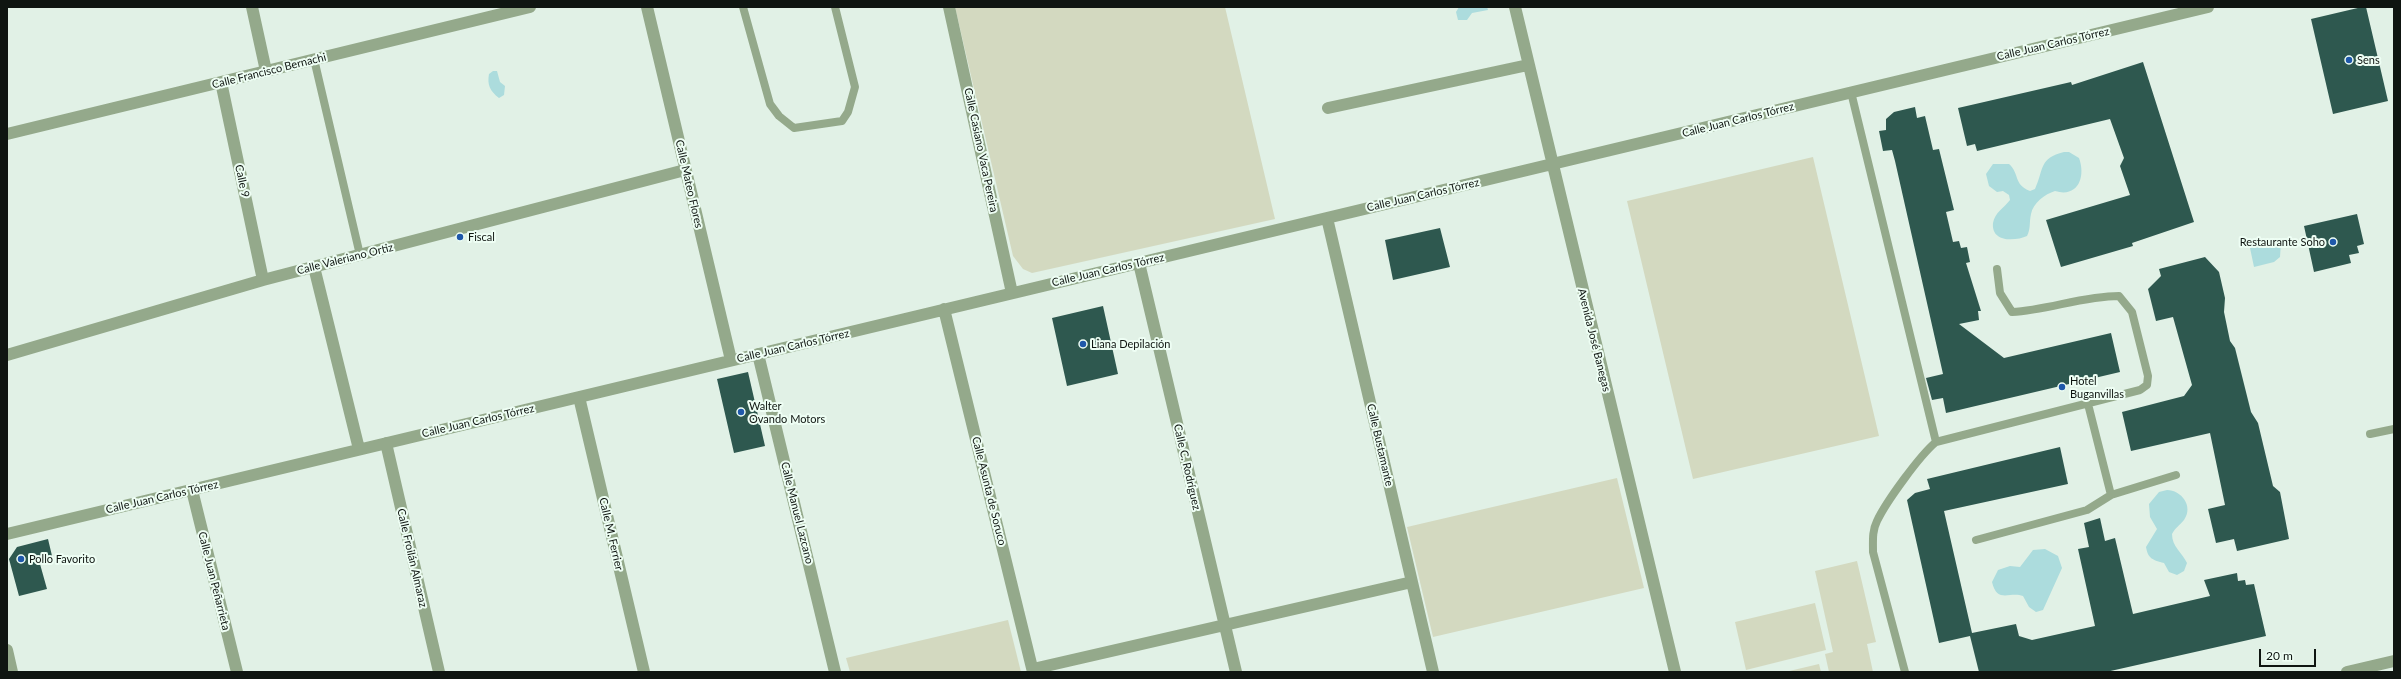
<!DOCTYPE html>
<html>
<head>
<meta charset="utf-8">
<style>
	body { margin:0 }
	#map { position:relative; width:2401px; height:679px; overflow:hidden; background:#e1f1e6; font-family:Lato,sans-serif }
	canvas { display:block }
	.frame { position:absolute; inset:0; border:8px solid #0f1511; pointer-events:none }
	.scale { position:absolute; left:2259px; top:649px; width:57px; height:18px; box-sizing:border-box; border:2px solid #0f1511; border-top:0; padding-left:5px; font-size:12px; line-height:14px; white-space:nowrap; color:#0f1511; -webkit-text-stroke:3px #eefef4; paint-order:stroke }
</style>
</head>
<body>
<div id="map">
<canvas width="2401" height="679"></canvas>
<div class="frame"></div>
<div class="scale">20 m</div>
</div>
<script>
const g = document.querySelector('canvas').getContext('2d');
g.lineJoin = 'round';
function fill(path, color) { g.fillStyle = color; g.fill(path, 'evenodd'); }
function strokePath(path, color, width, dash) { g.strokeStyle = color; g.lineWidth = width; g.lineCap = dash ? 'butt' : 'round'; g.setLineDash(dash || []); g.stroke(path); }
function label(font, color, halo, rows, align = 'center') {
  g.font = font + ' Lato,sans-serif'; g.lineWidth = 4; g.setLineDash([]); g.textBaseline = 'middle'; g.strokeStyle = halo; g.fillStyle = color; for (const [text, x, y, turn = 0] of rows) {
    g.save(); g.translate(x, y); g.rotate((+turn || 0) * Math.PI / 180); g.textAlign = isNaN(turn) ? turn : align; if (halo) g.strokeText(text, 0, 0); g.fillText(text, 0, 0); g.restore();
  }
}
fill(new Path2D(`
	M 955,7 L 1225,7 L 1275,219 L 1032,273 L 1023,269 L 1013,256 Z
	M 1813,157 L 1879,436 L 1693,479 L 1627,201 Z
	M 1617,478 L 1644,588 L 1433,637 L 1407,527 Z
	M 1857,561 L 1876,642 L 1867,644 L 1873,672 L 1829,672 L 1825,654 L 1833,652 L 1815,571 Z
	M 1815,603 L 1826,650 L 1746,670 L 1735,622 Z
	M 1008,620 L 1021,672 L 850,672 L 846,658 Z
	M 1819,664 L 1821,672 L 1785,672 Z`), '#d3d9c0');
fill(new Path2D(`
	M 1459,7 L 1487,7 L 1488,10 L 1472,13 L 1467,20 L 1458,20 L 1456,12 Z
	M 493,71 L 497,71 L 500,82 L 505,86 L 504,95 L 499,98 C 490,91 487,85 489,74 Z
	M 2064,152 L 2069,152 L 2079,158 C 2086,177 2078,198 2055,191 C 2045,194 2033,203 2031,214 C 2029,223 2031,228 2027,236 C 2016,241 1991,243 1993,223 C 1995,212 2004,208 2010,200 L 2009,195 L 2003,191 L 1997,192 L 1989,186 L 1986,174 L 1993,164 L 2009,164 C 2020,174 2013,184 2030,191 L 2035,189 C 2044,169 2039,158 2064,152 Z
	M 2281,242 L 2280,257 L 2274,262 L 2254,267 L 2250,248 Z
	M 2167,490 C 2181,490 2194,506 2184,520 C 2180,525 2175,528 2172,534 C 2172,547 2182,552 2187,563 L 2184,571 L 2177,575 L 2169,572 L 2164,563 C 2153,560 2148,559 2146,547 L 2157,529 L 2150,517 L 2149,504 L 2159,492 Z
	M 2045,549 L 2058,556 L 2062,568 L 2043,610 L 2036,612 L 2029,607 L 2023,596 C 2010,591 1997,604 1992,582 L 1998,570 L 2010,566 L 2020,567 L 2033,550 Z`), '#acdcdd');
fill(new Path2D(`
	M 2362,7 L 2366,7 L 2388,101 L 2333,114 L 2311,19 Z
	M 2143,62 L 2194,222 L 2132,243 L 2133,246 L 2061,267 L 2046,220 L 2130,195 L 2120,166 L 2124,158 L 2110,119 L 1977,151 L 1975,144 L 1967,146 L 1958,108 L 2071,82 L 2072,85 Z
	M 1915,107 L 1917,118 L 1925,116 L 1933,150 L 1939,149 L 1954,210 L 1946,212 L 1953,242 L 1959,241 L 1961,248 L 1967,247 L 1970,262 L 1966,263 L 1981,311 L 1978,311 L 1979,320 L 1959,324 L 2004,358 L 2111,333 L 2120,372 L 1946,413 L 1943,398 L 1932,400 L 1926,378 L 1943,374 L 1895,161 L 1892,150 L 1883,151 L 1879,131 L 1886,130 L 1886,119 L 1894,112 Z
	M 2357,214 L 2364,244 L 2357,246 L 2359,253 L 2349,255 L 2351,263 L 2314,272 L 2304,226 Z
	M 1440,228 L 1450,267 L 1393,280 L 1385,240 Z
	M 2205,257 L 2219,272 L 2225,298 L 2224,312 L 2230,341 L 2235,348 L 2251,412 L 2258,423 L 2273,486 L 2280,492 L 2289,539 L 2237,551 L 2234,539 L 2216,543 L 2208,509 L 2225,505 L 2210,433 L 2131,451 L 2122,412 L 2184,396 L 2192,385 L 2173,317 L 2156,321 L 2148,289 L 2161,276 L 2159,269 Z
	M 1103,306 L 1118,374 L 1067,386 L 1052,318 Z
	M 748,372 L 765,446 L 734,453 L 717,379 Z
	M 2060,447 L 2068,484 L 1944,511 L 1972,633 L 2016,624 L 2019,636 L 2032,640 L 2095,626 L 2078,549 L 2089,547 L 2084,523 L 2100,518 L 2105,541 L 2115,538 L 2133,614 L 2210,596 L 2204,580 L 2237,573 L 2238,581 L 2245,580 L 2246,585 L 2254,584 L 2266,636 L 2106,672 L 1979,672 L 1970,636 L 1939,643 L 1907,500 L 1915,493 L 1930,489 L 1927,479 Z
	M 48,539 L 53,560 L 40,564 L 47,589 L 19,596 L 9,559 L 17,547 Z`), '#2e584f');
strokePath(new Path2D(`
	M 743,7 L 770,104 L 779,116 L 794,128 L 842,121 L 848,112 L 855,87 L 835,7
	M 314,59 L 360,255
	M 1851,92 L 1936,442 L 2140,390 L 2147,385 L 2148,376 L 2132,312 L 2119,296 C 2083,296 2048,310 2012,312 L 2000,293 L 1997,269
	M 2370,434 L 2394,429
	M 2111,495 L 2176,475
	M 1976,540 L 2087,510 L 2111,495 L 2088,404
	M 1905,672 L 1873,552 C 1873,541 1872,531 1877,521 C 1886,502 1920,455 1936,442`), '#94a98b', 8);
strokePath(new Path2D(`
	M 252,7 L 266,71
	M 647,7 L 731,360
	M 949,7 L 1012,293
	M 1515,7 L 1675,672
	M 221,82 L 263,280
	M 1328,108 L 1528,65
	M 7,134 L 530,7
	M 1327,218 L 1433,672
	M 1139,263 L 1236,672
	M 314,267 L 359,449
	M 944,309 L 1033,672
	M 758,354 L 835,672
	M 7,355 L 263,280 L 685,170
	M 579,397 L 644,672
	M 386,443 L 439,672
	M 192,490 L 237,672
	M 7,534 L 2208,7
	M 1033,669 L 1412,582
	M 2347,672 L 2394,661`), '#94a98b', 12);
strokePath(new Path2D(`
	M 7,650 L 12,672`), '#94a98b', 12);
for (const [x, y, r, color] of [
	[2349,60,4,"#1f58aa"],
	[460,237,4,"#1f58aa"],
	[2333,242,4,"#1f58aa"],
	[1083,344,4,"#1f58aa"],
	[2062,387,4,"#1f58aa"],
	[741,412,4,"#1f58aa"],
	[21,559,4,"#1f58aa"]
]) { const dot = new Path2D(); dot.arc(x, y, r, 0, 2 * Math.PI); g.fillStyle = color; g.fill(dot); strokePath(dot, '#eefef4', 1.5); }
label('11px', '#0f1511', '#eefef4', [
	["Calle Juan Carlos Tórrez",2053,44,-13],
	["Calle Francisco Bernachi",269,71,-14],
	["Calle Juan Carlos Tórrez",1738,120,-14],
	["Calle Casiano Vaca Pereira",981,150,78],
	["Calle 9",242,181,78],
	["Calle Mateo Flores",689,184,77],
	["Calle Juan Carlos Tórrez",1423,195,-13],
	["Calle Valeriano Ortiz",345,259,-14],
	["Calle Juan Carlos Tórrez",1108,270,-13],
	["Avenida José Banegas",1594,340,76],
	["Calle Juan Carlos Tórrez",793,346,-13],
	["Calle Juan Carlos Tórrez",478,421,-13],
	["Calle Bustamante",1380,445,77],
	["Calle C. Rodríguez",1187,467,77],
	["Calle Asunta de Soruco",989,491,76],
	["Calle Juan Carlos Tórrez",162,497,-13],
	["Calle Manuel Lazcano",797,513,76],
	["Calle M. Ferrier",611,534,77],
	["Calle Froilán Almaraz",412,558,77],
	["Calle Juan Peñarrieta",214,581,76]
]);
label('11px', '#0f1511', '#eefef4', [
	["Sens",2357,60],
	["Fiscal",468,237],
	["Restaurante Soho",2325,242,"right"],
	["Liana Depilación",1091,344],
	["Hotel",2070,381],
	["Buganvillas",2070,394],
	["Walter",749,406],
	["Ovando Motors",749,419],
	["Pollo Favorito",29,559]
], 'left');
</script>
</body>
</html>
